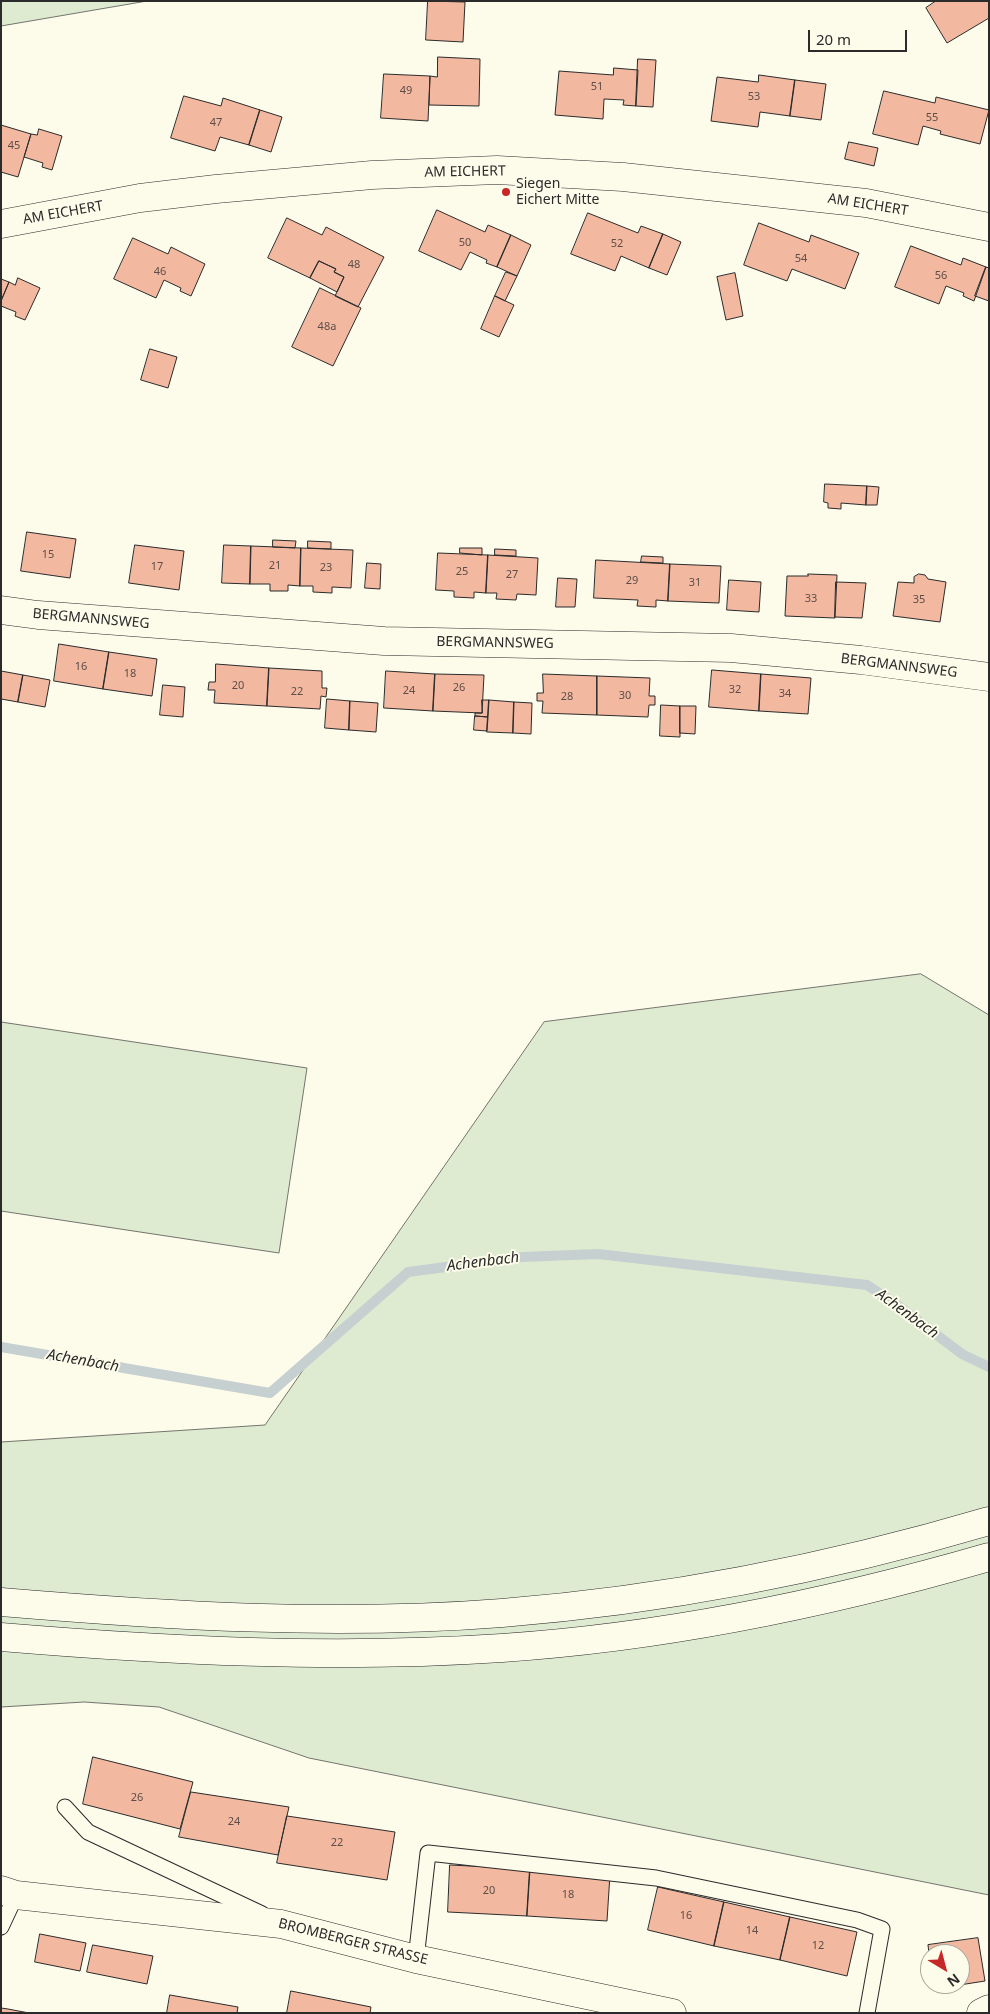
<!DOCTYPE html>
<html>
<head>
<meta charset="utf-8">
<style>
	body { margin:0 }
	#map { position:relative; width:990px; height:2014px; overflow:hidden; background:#fdfbea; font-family:"Noto Sans",sans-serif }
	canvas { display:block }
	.frame { position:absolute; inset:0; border:2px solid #2b2b2b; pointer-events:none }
	.north { position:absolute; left:920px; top:1944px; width:50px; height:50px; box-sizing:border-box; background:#fdfbea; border:1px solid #a9a89e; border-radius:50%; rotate:143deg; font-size:14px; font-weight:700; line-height:20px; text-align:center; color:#2b2b2b }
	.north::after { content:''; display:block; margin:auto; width:18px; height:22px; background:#c62828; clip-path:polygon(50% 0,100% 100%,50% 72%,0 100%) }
	.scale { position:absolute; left:808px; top:30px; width:99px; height:22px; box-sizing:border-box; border:2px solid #2b2b2b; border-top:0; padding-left:6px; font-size:15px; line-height:18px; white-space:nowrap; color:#2b2b2b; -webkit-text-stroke:4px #fdfbea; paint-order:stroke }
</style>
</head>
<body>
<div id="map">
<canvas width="990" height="2014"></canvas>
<div class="frame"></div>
<div class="north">N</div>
<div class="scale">20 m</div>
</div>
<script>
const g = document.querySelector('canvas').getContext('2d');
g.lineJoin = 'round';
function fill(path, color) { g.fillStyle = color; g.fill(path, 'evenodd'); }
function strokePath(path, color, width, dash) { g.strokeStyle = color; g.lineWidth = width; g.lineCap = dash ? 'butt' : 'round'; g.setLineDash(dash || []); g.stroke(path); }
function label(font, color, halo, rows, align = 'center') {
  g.font = font + ' "Noto Sans",sans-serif'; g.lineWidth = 4; g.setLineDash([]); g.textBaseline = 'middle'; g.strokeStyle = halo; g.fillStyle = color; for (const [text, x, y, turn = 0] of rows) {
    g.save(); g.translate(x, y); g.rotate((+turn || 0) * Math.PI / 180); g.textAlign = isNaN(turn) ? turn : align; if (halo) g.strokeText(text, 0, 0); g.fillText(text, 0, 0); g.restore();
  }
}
const green = new Path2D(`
	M 1,1 L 147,1 L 1,26 Z
	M 921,974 L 989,1015 L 989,1895 L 309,1758 L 159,1707 L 84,1702 L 1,1707 L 1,1442 L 265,1425 L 544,1022 Z
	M 1,1022 L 307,1068 L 279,1253 L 1,1211 Z`);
fill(green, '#deebd1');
strokePath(green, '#74746e', 1);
strokePath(new Path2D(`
	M 1,1347 L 270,1393 L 408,1272 L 522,1257 L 598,1254 L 867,1285 L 900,1307 L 962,1354 L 989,1367`), '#c7d0d0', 10);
const building = new Path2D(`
	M 428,1 L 465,2 L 463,42 L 426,40 Z
	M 936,1 L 989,1 L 989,18 L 947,43 L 926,8 Z
	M 438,57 L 480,59 L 479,106 L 429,105 L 430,76 L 437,77 Z
	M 638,59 L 656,60 L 653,107 L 636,106 Z
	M 614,68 L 638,70 L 636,106 L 623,105 L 624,100 L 604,99 L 603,119 L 555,115 L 559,71 L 613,75 Z
	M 384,74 L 430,76 L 428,121 L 381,118 Z
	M 759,75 L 795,80 L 790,116 L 760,112 L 758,127 L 711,121 L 717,77 L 758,82 Z
	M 795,80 L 826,84 L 821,120 L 790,116 Z
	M 884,91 L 935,103 L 936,97 L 989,110 L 980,144 L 940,134 L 941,131 L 923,126 L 918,145 L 873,134 Z
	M 184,96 L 221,106 L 223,98 L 260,110 L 249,145 L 220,137 L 215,151 L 171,138 Z
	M 260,110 L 282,117 L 271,152 L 249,145 Z
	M 1,125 L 31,134 L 18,177 L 1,172 Z
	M 39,129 L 62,136 L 52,170 L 42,167 L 43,163 L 24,157 L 31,134 L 37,135 Z
	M 849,142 L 878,148 L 874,166 L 845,159 Z
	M 437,210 L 485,232 L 488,225 L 511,235 L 497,267 L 486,263 L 487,260 L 470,252 L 461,270 L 419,251 Z
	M 588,213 L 638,233 L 641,226 L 663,234 L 649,268 L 621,256 L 615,271 L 571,254 Z
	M 287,218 L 322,235 L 326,227 L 384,257 L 358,307 L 335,296 L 344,277 L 334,272 L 336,269 L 319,261 L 310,278 L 268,258 Z
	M 759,223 L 809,242 L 811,235 L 859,253 L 845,289 L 792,269 L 787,281 L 744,265 Z
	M 663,234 L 681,242 L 667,275 L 649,268 Z
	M 511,235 L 531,245 L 517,276 L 497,267 Z
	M 133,238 L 168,254 L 171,247 L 205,264 L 191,296 L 180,291 L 181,288 L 164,280 L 156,298 L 114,279 Z
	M 911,246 L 961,265 L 963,258 L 986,267 L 974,301 L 963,296 L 964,293 L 946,286 L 939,304 L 895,287 Z
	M 319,261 L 336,269 L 334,272 L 344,277 L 337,292 L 310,278 Z
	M 986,267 L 989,268 L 989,301 L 975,296 Z
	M 506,272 L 517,276 L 505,301 L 495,296 Z
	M 735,273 L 743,316 L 726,320 L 717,277 Z
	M 18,278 L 40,288 L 25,320 L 15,316 L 16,312 L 1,306 L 1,301 L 9,282 L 15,285 Z
	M 1,279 L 9,282 L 1,301 Z
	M 320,288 L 361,308 L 333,366 L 292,347 Z
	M 495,296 L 514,305 L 499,337 L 481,329 Z
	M 150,349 L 177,357 L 168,388 L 141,380 Z
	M 825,484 L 867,486 L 866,505 L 841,503 L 841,509 L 828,508 L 828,503 L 824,502 Z
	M 867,486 L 879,487 L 877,505 L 866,505 Z
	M 27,532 L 76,539 L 70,578 L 21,571 Z
	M 273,540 L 296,541 L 295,548 L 273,547 Z
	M 308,541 L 331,542 L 331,549 L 308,548 Z
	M 135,545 L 184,551 L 179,590 L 129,583 Z
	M 224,545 L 251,546 L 250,584 L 222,583 Z
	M 251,546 L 301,548 L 300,586 L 288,585 L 288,591 L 270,591 L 270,584 L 250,584 Z
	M 301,548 L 353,550 L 351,588 L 332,587 L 332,593 L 313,592 L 313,586 L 300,586 Z
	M 460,548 L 482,548 L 482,555 L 460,553 Z
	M 495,549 L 516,550 L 516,556 L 495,555 Z
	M 438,553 L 488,555 L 486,593 L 474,592 L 474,598 L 454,597 L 454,591 L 436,590 Z
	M 488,555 L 538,558 L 536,595 L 517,594 L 516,600 L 496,599 L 497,593 L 486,593 Z
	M 642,556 L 663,557 L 663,563 L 641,562 Z
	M 596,560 L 670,564 L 668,601 L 656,600 L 656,607 L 637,606 L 638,600 L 594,598 Z
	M 367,563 L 381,564 L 380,589 L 365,588 Z
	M 670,564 L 721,566 L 719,603 L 668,601 Z
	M 808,574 L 837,575 L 835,618 L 785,616 L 787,576 L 808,576 Z
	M 919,574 L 925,575 L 928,579 L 946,582 L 940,622 L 893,616 L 898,582 L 914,583 L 914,577 Z
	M 558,578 L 577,579 L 575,607 L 556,607 Z
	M 729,580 L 761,582 L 759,612 L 727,610 Z
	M 836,582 L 866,583 L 862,618 L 835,617 Z
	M 59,644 L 109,652 L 103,689 L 54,681 Z
	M 109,652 L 157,659 L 152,696 L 103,689 Z
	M 216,664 L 269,668 L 267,706 L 214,703 L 215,690 L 208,690 L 209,682 L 215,682 Z
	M 269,668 L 322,671 L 322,688 L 327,688 L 326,697 L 321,696 L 320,709 L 267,706 Z
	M 712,670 L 761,674 L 759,711 L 709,707 Z
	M 1,671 L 23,675 L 18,702 L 1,699 Z
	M 386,671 L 435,674 L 433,711 L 384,708 Z
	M 435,674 L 484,675 L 482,713 L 433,711 Z
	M 543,674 L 597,676 L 597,715 L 542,713 L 543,701 L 537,701 L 537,693 L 543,693 Z
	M 761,674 L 811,678 L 808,714 L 759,711 Z
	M 23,675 L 50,680 L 45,707 L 18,702 Z
	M 597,676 L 650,678 L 649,696 L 655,696 L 655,705 L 649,705 L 648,717 L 597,715 Z
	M 163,685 L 185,687 L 183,717 L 160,715 Z
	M 327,699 L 350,701 L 349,730 L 325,728 Z
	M 482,700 L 489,700 L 488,717 L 475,716 L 475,713 L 482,713 Z
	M 489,700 L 514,702 L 513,733 L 487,732 Z
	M 350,701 L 378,703 L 376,732 L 349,730 Z
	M 514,702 L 532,703 L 531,734 L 513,733 Z
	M 661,705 L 680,706 L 680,737 L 660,736 Z
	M 680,706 L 696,706 L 695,734 L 680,733 Z
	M 475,716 L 488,717 L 487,731 L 474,730 Z
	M 93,1757 L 193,1782 L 180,1829 L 83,1804 Z
	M 191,1792 L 289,1807 L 278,1855 L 179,1837 Z
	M 287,1816 L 395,1832 L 387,1880 L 277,1863 Z
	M 450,1865 L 530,1869 L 527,1916 L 448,1912 Z
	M 530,1869 L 610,1874 L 607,1921 L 527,1916 Z
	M 658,1887 L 724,1902 L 714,1946 L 648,1930 Z
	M 724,1902 L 790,1917 L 780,1960 L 714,1946 Z
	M 790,1917 L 857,1932 L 847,1976 L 780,1960 Z
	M 40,1934 L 86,1943 L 80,1971 L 35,1962 Z
	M 978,1938 L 985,1981 L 934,1989 L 933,1984 L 960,1984 L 960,1954 L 930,1954 L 930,1962 L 928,1945 Z
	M 93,1945 L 153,1956 L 147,1984 L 87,1972 Z
	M 291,1991 L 371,2007 L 370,2013 L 287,2013 Z
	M 170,1995 L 238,2007 L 237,2013 L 167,2013 Z
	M 1,2008 L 8,2009 L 29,2013 L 1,2013 Z`);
fill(building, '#f2b8a0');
strokePath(building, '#2b2b2b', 1);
const service = new Path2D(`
	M 65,1807 L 88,1832 L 262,1914
	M 1,1927 L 16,1895
	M 416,1959 L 428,1853 L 656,1878 L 857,1920 L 882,1929 L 867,2013`);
const minor = new Path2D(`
	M 1,610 L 38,615 L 384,641 L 731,648 L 861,660 L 989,677
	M 1,1890 L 16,1895 L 281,1924 L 416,1959 L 672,2013
	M 981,2013 L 989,2009`);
const tertiary = new Path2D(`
	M 1,224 L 140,198 L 216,189 L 372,175 L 497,170 L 623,177 L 866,203 L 989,227`);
const trunk = new Path2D(`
	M 1,1602 C 167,1616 336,1626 502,1613 C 667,1600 830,1568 989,1521
	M 1,1637 C 168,1651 335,1659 502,1648 C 667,1637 830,1603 989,1557`);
strokePath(service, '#2b2b2b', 17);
strokePath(minor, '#2b2b2b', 29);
strokePath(tertiary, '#2b2b2b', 29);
strokePath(trunk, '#2b2b2b', 29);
strokePath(service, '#fdfbea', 15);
strokePath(minor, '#fdfbea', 28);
strokePath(tertiary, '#fdfbea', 28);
strokePath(trunk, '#fdfbea', 28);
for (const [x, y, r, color] of [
	[506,192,5,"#c62828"]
]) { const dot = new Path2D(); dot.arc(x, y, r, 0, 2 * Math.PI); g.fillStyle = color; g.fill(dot); strokePath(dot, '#fdfbea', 2); }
label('11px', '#5d4e48', null, [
	["51",597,87],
	["49",406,91],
	["53",754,97],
	["55",932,118],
	["47",216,123],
	["45",14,146],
	["50",465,243],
	["52",617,244],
	["54",801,259],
	["48",354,265],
	["46",160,272],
	["56",941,276],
	["48a",327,327],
	["15",48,555],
	["21",275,566],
	["17",157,567],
	["23",326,568],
	["25",462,572],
	["27",512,575],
	["29",632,581],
	["31",695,583],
	["33",811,599],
	["35",919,600],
	["16",81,667],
	["18",130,674],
	["20",238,686],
	["26",459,688],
	["32",735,690],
	["24",409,691],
	["22",297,692],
	["34",785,694],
	["30",625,696],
	["28",567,697],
	["26",137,1798],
	["24",234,1822],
	["22",337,1843],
	["20",489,1891],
	["18",568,1895],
	["16",686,1916],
	["14",752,1931],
	["12",818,1946]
]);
label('14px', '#2b2b2b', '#fdfbea', [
	["AM EICHERT",465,172,-1],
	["AM EICHERT",868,205,9],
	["AM EICHERT",63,213,-10],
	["BERGMANNSWEG",91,619,5],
	["BERGMANNSWEG",495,643,1],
	["BERGMANNSWEG",899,666,7],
	["BROMBERGER STRASSE",353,1942,14]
]);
label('14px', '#2b2b2b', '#fdfbea', [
	["Siegen",516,184],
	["Eichert Mitte",516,200]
], 'left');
label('italic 15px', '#2b2b2b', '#fdfbea', [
	["Achenbach",483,1262,-7],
	["Achenbach",907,1314,36],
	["Achenbach",83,1361,10]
]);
</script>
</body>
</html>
